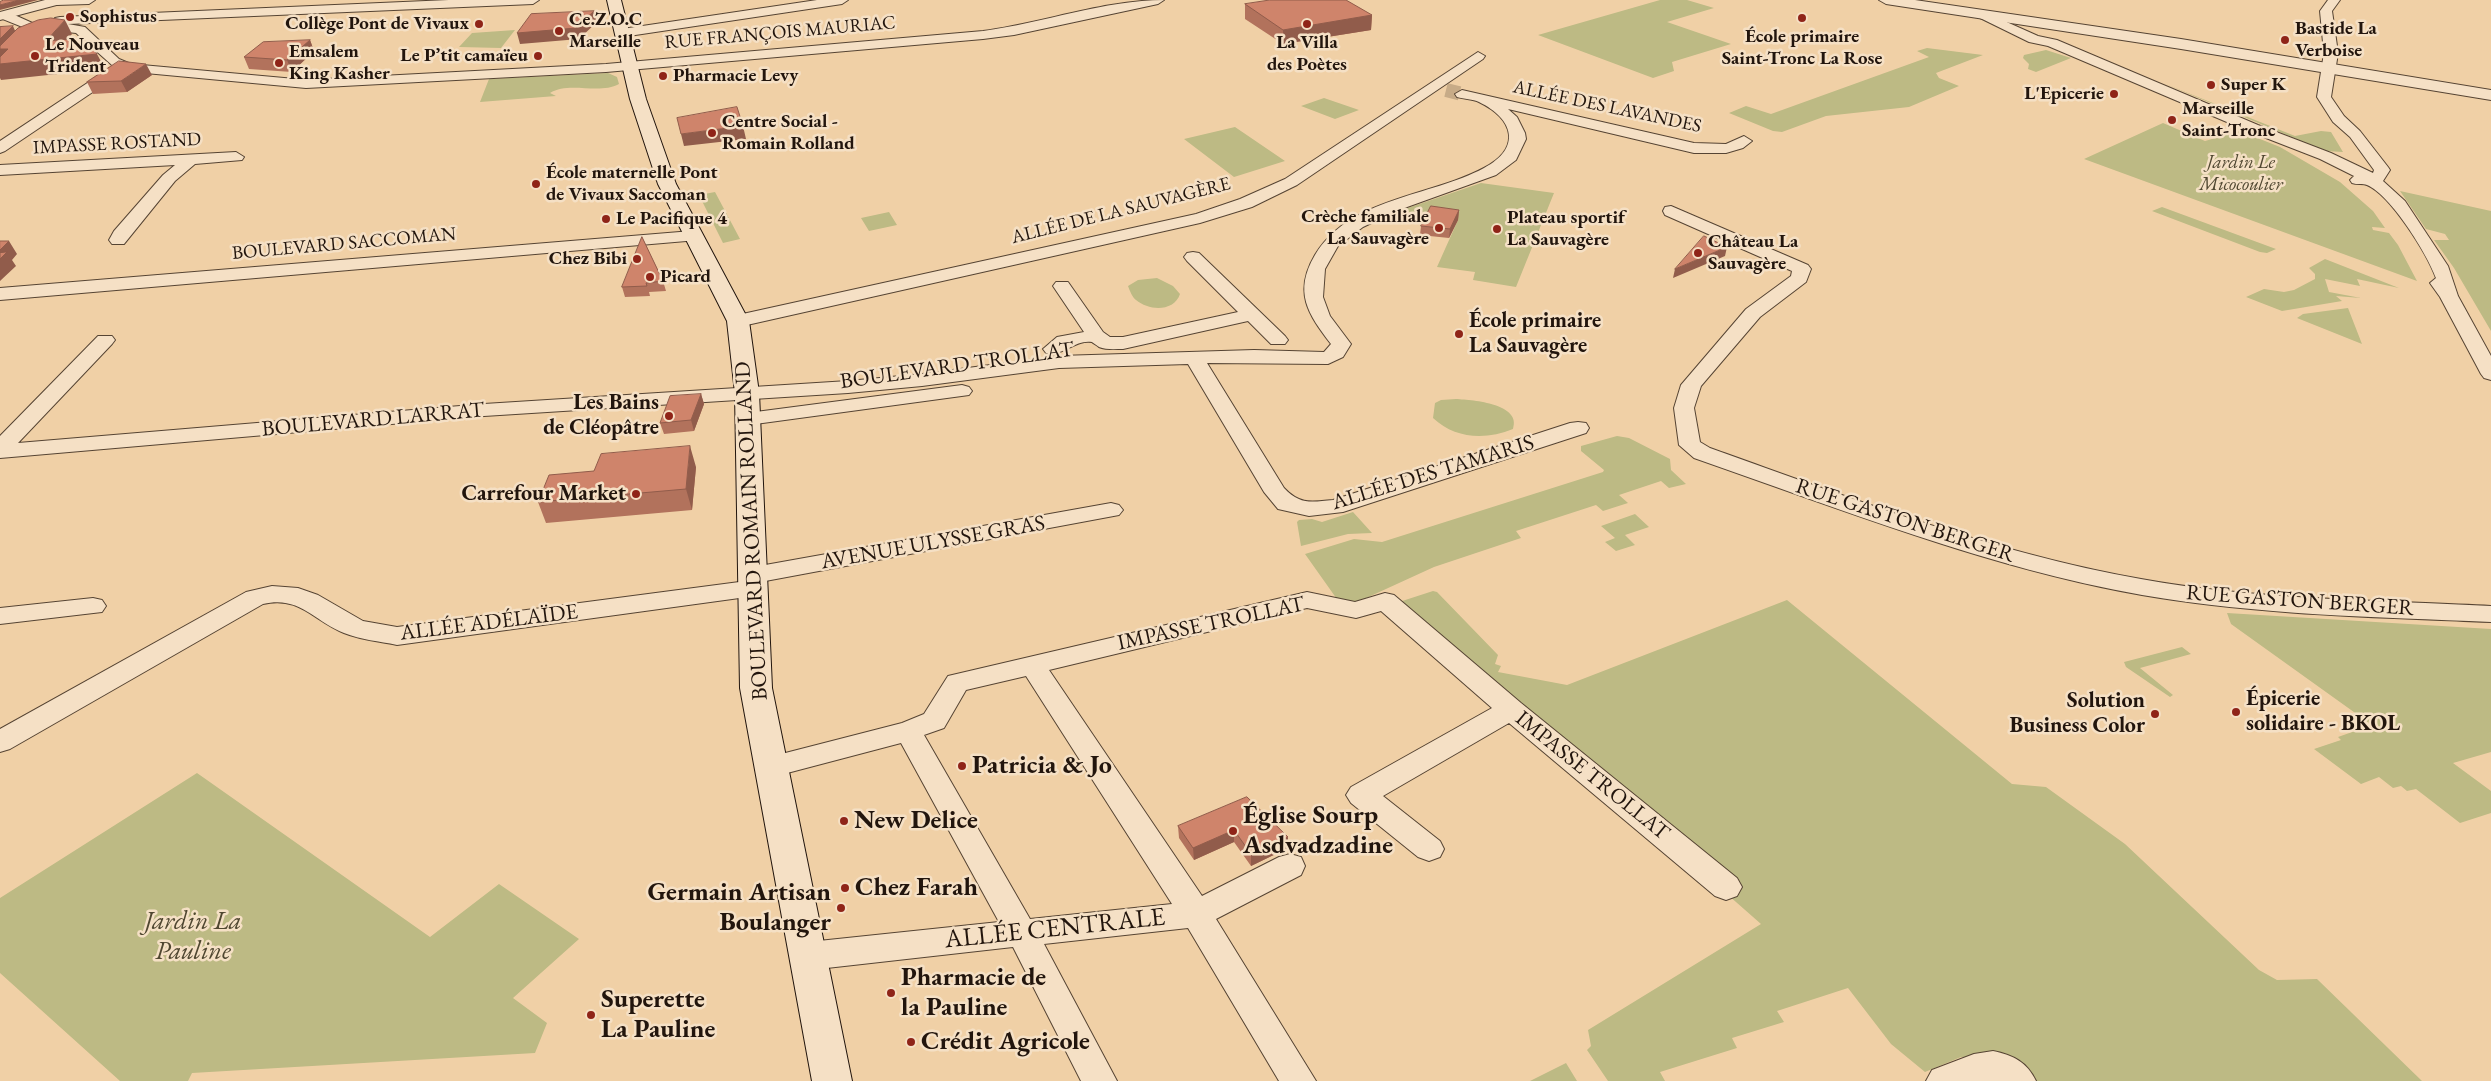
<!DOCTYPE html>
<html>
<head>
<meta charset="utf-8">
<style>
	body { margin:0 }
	canvas { display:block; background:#f0d0a6 }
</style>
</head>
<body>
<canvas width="2491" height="1081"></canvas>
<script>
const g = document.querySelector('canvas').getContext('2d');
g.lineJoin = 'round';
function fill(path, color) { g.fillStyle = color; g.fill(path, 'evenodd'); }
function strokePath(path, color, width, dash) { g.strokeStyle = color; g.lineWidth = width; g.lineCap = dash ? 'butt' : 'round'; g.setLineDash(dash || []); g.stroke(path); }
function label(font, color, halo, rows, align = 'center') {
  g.font = font + ' "EB Garamond",serif'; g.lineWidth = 5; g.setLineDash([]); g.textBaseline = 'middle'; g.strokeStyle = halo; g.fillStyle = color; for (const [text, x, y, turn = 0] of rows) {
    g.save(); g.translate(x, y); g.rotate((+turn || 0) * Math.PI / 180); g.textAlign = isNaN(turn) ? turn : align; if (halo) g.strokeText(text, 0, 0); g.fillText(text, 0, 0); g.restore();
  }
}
fill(new Path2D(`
	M 1660,0 L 1687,0 L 1714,8 L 1667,22 L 1731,44 L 1672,62 L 1674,71 L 1653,78 L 1538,35 Z
	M 515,30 L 501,48 L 459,47 L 472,33 Z
	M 1927,48 L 1983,55 L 1936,73 L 1939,78 L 1959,86 L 1909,107 L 1826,116 L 1782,132 L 1773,131 L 1729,113 L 1746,106 L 1771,114 L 1929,57 L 1917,51 Z
	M 2046,50 L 2071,58 L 2036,72 L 2028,69 L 2029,64 L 2023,58 L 2024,55 Z
	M 608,73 L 617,77 L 619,84 C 599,95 569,81 550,93 L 556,96 L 480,102 L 489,79 Z
	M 2163,83 L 2295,136 L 2321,131 L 2331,132 L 2343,152 L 2325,151 Z
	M 1324,98 L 1359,110 L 1335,119 L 1301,106 Z
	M 2163,123 L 2205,141 L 2240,131 L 2280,147 L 2340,182 L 2373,211 L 2385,228 L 2372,227 L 2373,230 L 2389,233 L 2398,245 L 2417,281 L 2084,159 Z
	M 1235,127 L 1285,161 L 1234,177 L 1184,139 Z
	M 1481,183 L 1554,193 L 1516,287 L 1473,280 L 1475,272 L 1437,267 L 1458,220 L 1399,211 Z
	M 2400,191 L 2491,211 L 2491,331 L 2454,268 L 2434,240 L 2449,240 L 2445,234 L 2426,229 Z
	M 715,192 L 740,239 L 723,243 L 699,195 Z
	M 2162,207 L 2276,249 L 2267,253 L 2260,252 L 2152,211 Z
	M 889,212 L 897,225 L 869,231 L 861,218 Z
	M 2325,259 L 2399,288 L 2357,279 L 2360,286 L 2325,279 L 2329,292 L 2361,298 L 2336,296 L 2342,301 L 2282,311 L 2246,297 L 2264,289 L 2284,292 L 2294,290 L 2315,279 L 2315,274 L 2309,268 Z
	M 1157,278 L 1173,286 L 1180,294 C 1174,312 1149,311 1136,300 C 1132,297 1130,291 1128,286 L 1138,280 Z
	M 2348,308 L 2362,344 L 2297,318 L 2303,314 Z
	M 1456,399 C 1474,400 1522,404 1513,429 C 1486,440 1455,439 1433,418 L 1435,403 L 1441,400 Z
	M 1617,436 L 1629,438 L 1670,459 L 1671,470 L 1686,484 L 1669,488 L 1661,481 L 1619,495 L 1628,503 L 1603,511 L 1596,505 L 1516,531 L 1521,538 L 1434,567 L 1351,605 L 1339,602 L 1305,554 L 1354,539 L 1382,542 L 1603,472 L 1604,470 L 1581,451 L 1581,446 Z
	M 1353,512 L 1372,533 L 1348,534 L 1301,546 L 1297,522 L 1299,520 L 1312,519 L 1322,522 Z
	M 1635,514 L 1649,527 L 1625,535 L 1635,545 L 1616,551 L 1605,542 L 1615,538 L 1601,526 Z
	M 1433,591 L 1437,592 L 1498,655 L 1495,664 L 1501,666 L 1498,672 L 1567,685 L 1787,600 L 2012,784 L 2046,787 L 2125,844 L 2259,970 L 2277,980 L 2317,979 L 2422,1081 L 2027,1081 L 1995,1059 L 1961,1057 L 1925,1072 L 1891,1044 L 1848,988 L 1777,1011 L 1784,1022 L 1732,1038 L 1737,1048 L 1660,1072 L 1665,1081 L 1608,1081 L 1587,1050 L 1591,1046 L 1588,1030 L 1761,924 L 1396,603 Z
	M 2227,613 L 2491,629 L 2491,752 L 2453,763 L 2491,791 L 2491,813 L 2460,823 L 2416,789 L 2407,791 L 2401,786 L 2393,788 L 2379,777 L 2361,784 L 2314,749 L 2341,740 L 2338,737 L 2372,725 L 2231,624 Z
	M 2182,647 L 2191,654 L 2140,668 L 2173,695 L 2170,697 L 2126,667 L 2124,662 Z
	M 197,773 L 430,937 L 499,884 L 579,939 L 513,998 L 547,1023 L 535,1053 L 192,1073 L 188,1081 L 120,1081 L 0,973 L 0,898 Z
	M 1566,1063 L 1577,1081 L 1530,1081 Z`), '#bdba84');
strokePath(new Path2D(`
	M 1446,90 L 1462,94`), '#c7ab87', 14, [14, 7]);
const minor = new Path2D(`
	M 51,0 L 95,0 L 89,4 L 56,5 L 52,4 Z
	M 449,0 L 539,0 L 533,4 L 68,24 L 85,27 L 119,59 L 131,64 L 306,80 L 606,64 L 983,31 C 1043,23 1105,0 1164,0 L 1158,4 L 1014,35 L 983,39 L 606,72 L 306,88 L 124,71 L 5,151 L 0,153 L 0,141 L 113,66 L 76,33 L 58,31 L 31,33 L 25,28 L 0,18 L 0,12 L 8,12 L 39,26 L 55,23 L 54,21 L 55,18 L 60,17 Z
	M 817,0 L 848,0 L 842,4 L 622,37 L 615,33 L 622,29 Z
	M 2328,0 L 2340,0 L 2332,11 L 2338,53 L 2331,97 L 2344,116 L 2360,131 L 2388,167 L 2390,170 L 2383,181 L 2405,201 L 2448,266 L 2458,296 L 2491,356 L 2491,380 L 2484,378 L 2481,374 L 2440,297 L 2430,283 L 2436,278 C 2427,254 2391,195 2367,185 C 2363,183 2357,185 2352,183 L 2350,180 L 2354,176 L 2320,159 L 2248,131 L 2048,46 L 2029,42 L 1972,14 L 1974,11 L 1982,11 L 2038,36 L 2057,40 L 2258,125 L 2331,153 L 2373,173 L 2374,170 L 2350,137 L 2333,122 L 2317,97 L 2324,53 L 2320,11 Z
	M 1478,52 L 1485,56 L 1483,59 L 1297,185 L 1252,207 L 1200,223 L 738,327 L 731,325 L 728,321 L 731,317 L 738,315 L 1196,214 L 1240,199 L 1285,179 Z
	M 1462,90 L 1694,143 L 1726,144 L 1744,136 L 1752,141 L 1743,148 L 1726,153 L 1694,153 L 1508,109 L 1517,117 L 1525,133 L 1526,139 L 1516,160 L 1496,175 L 1396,211 L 1363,227 L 1338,246 L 1325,269 L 1323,297 L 1330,316 L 1351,344 L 1343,357 L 1328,364 L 1207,363 L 1284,488 C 1300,505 1311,502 1333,500 L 1570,423 L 1578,422 L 1586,423 L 1589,428 L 1586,433 L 1343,512 L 1309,516 L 1278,509 L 1264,492 L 1188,364 L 1059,368 L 922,386 L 848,393 L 484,416 L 0,458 L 0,436 L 98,336 L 112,336 L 115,340 L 112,344 L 18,443 L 484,404 L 848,381 L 922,374 L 1059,356 L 1254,350 L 1324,352 L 1331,344 C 1308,314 1293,292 1315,255 C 1350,197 1430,197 1484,168 C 1522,148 1514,119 1479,102 C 1473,99 1464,99 1457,97 L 1455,94 Z
	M 236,152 L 244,157 L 242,160 L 195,164 L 175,181 L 124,244 L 112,244 L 109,240 L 114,231 L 163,175 L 175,165 L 0,175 L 0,165 Z
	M 1671,206 L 1808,265 L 1811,269 L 1806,282 L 1760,317 L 1701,386 L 1694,408 L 1700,442 L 1710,448 C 1851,498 1993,553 2141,579 C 2257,600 2374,600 2491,606 L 2491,622 C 2375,617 2258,615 2142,595 C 1989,568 1841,509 1694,458 L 1679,445 L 1674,408 L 1681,385 L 1746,309 L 1791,276 L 1792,271 L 1665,215 L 1663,211 L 1665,207 Z
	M 692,231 L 698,232 L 701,236 L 698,240 L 0,300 L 0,288 Z
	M 1193,252 L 1199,253 L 1285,336 L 1288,340 L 1285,344 L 1271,344 L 1248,321 L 1123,349 C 1115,349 1106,350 1099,347 C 1098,346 1093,343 1092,342 C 1075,339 1063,357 1046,353 L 1043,349 L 1057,337 L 1084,332 L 1053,286 L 1056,282 L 1068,282 L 1103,332 L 1110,337 L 1123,337 L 1238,312 L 1187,261 L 1184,257 L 1187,253 Z
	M 962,385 L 969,387 L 972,391 L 969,395 L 748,425 L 741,423 L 737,419 L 741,415 L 748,413 Z
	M 1111,503 L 1119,505 L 1123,510 L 1119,515 L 760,582 L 766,588 L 763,594 L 754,596 L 397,645 C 379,641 361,640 344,633 C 314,621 299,595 263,604 L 10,749 L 0,752 L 0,729 L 246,592 L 272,586 L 298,588 L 318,595 L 363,621 L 397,627 L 747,581 L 742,575 L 745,570 L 754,567 Z
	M 1307,592 L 1355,602 L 1385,593 L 1394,595 L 1521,703 L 1737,878 L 1742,887 L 1737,896 L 1726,900 L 1715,896 L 1509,723 L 1383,796 L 1440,841 L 1444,849 L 1440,857 L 1429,861 L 1418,857 L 1351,803 L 1346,795 L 1351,787 L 1492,708 L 1381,611 L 1356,618 L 1307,608 L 1049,670 L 1202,896 L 1279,857 L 1290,854 L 1301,857 L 1305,866 L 1301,875 L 1216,919 L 1316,1081 L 1279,1081 L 1188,928 L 1044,944 L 1117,1081 L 1081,1081 L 1013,947 L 809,970 L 797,966 L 793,956 L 797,946 L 809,942 L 999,922 L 901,743 L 772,777 L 762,773 L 758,766 L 762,759 L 902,723 L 924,714 L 948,676 ZM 1026,676 L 1172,904 L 1030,919 L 924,735 L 944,728 L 966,690 Z
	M 93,598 L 102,600 L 106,606 L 102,612 L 0,624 L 0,608 Z
	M 1993,1051 C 2013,1055 2027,1062 2036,1081 L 1926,1081 L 1932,1070 L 1974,1054 Z`);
const tertiary = new Path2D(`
	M 45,0 L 66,0 L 64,3 L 0,20 L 0,12 Z
	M 1879,0 L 1915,0 L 2181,39 L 2491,90 L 2491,100 L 2181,49 L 1886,4 Z`);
const secondary = new Path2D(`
	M 607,0 L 621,0 L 646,99 L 676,184 L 749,321 L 759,393 L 772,688 L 852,1081 L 812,1081 L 740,688 L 735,393 L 727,321 L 658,184 L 630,99 Z`);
strokePath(minor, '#564433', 2);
strokePath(tertiary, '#564433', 2);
strokePath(secondary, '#22150d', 2);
fill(minor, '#f5e0c5');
fill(tertiary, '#f5e0c5');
fill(secondary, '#f5e0c5');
fill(new Path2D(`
	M 1245,4 L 1372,15 L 1371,30 L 1283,44 L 1245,19 Z
	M 310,40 L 314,51 L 292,72 L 249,69 L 244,57 Z
	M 152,75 L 127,92 L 93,94 L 87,82 Z
	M 1459,210 L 1458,220 L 1449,238 L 1420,235 L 1421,226 Z
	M 642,237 L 663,281 L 666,291 L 649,292 L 650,296 L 625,297 L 622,287 Z
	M 701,394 L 704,404 L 694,431 L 664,434 L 660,423 Z
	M 696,467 L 692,510 L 546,523 L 538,502 L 594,471 Z
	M 1247,797 L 1288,837 L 1288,848 L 1251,866 L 1234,842 L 1194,860 L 1179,838 L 1178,826 Z`), '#b2725c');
fill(new Path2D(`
	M 19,0 L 38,0 L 0,10 L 0,5 Z
	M 594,11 L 597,22 L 579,39 L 520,44 L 517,33 Z
	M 1372,15 L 1371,30 L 1283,44 L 1283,30 Z
	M 65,20 L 72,34 L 54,56 L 46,41 Z
	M 13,26 L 16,33 L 0,49 L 0,39 Z
	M 310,40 L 314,51 L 292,72 L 287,60 Z
	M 0,49 L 8,49 L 97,54 L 105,69 L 1,80 L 0,78 Z
	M 146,64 L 152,75 L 127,92 L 121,81 Z
	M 743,126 L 746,139 L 684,146 L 681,134 Z
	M 1459,210 L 1458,220 L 1449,238 L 1450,229 Z
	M 9,241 L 17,254 L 12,260 L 16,266 L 0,281 L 0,250 Z
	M 1727,247 L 1725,256 L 1673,278 L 1675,269 Z
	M 701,394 L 704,404 L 694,431 L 691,420 Z
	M 690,446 L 696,467 L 692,510 L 686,489 Z
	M 1234,830 L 1234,842 L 1194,860 L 1193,848 Z
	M 1288,837 L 1288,848 L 1251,866 L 1251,854 Z`), '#915c4b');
const building = new Path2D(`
	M 4,0 L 19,0 L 0,5 L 0,2 Z
	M 1270,0 L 1346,0 L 1372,15 L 1283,30 L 1245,4 Z
	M 594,11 L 576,28 L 517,33 L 531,14 Z
	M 51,18 L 65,20 L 46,41 L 83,38 L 97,54 L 0,64 L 0,57 L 8,49 L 0,49 L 0,46 L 18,28 L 38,20 Z
	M 13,26 L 0,39 L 0,27 Z
	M 310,40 L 287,60 L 244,57 L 263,42 Z
	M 119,61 L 146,64 L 121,81 L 87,82 Z
	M 737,107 L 743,126 L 681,134 L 677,118 Z
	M 1431,206 L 1459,210 L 1450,229 L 1421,226 Z
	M 1704,236 L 1727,247 L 1675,269 Z
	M 642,237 L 663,281 L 646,283 L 647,286 L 622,287 Z
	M 0,241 L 9,241 L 0,250 Z
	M 7,252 L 0,259 L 0,253 Z
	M 701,394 L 691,420 L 660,423 L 670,396 Z
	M 690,446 L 686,489 L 538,502 L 549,475 L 594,471 L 601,454 Z
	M 1247,797 L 1288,837 L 1251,854 L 1234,830 L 1193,848 L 1178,826 Z`);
fill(building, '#cf846b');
strokePath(building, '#915c4b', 1);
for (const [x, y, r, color] of [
	[70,17,5,"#8f2418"],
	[1802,18,5,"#8f2418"],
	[479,24,5,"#8f2418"],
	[1307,24,5,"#8f2418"],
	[559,31,5,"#8f2418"],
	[2285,40,5,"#8f2418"],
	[35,56,5,"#8f2418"],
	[538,56,5,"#8f2418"],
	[279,63,5,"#8f2418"],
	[663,76,5,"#8f2418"],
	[2211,85,5,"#8f2418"],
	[2114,94,5,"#8f2418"],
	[2172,120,5,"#8f2418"],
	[712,133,5,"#8f2418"],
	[536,184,5,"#8f2418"],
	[606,219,5,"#8f2418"],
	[1439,228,5,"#8f2418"],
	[1497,229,5,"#8f2418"],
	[1698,253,5,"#8f2418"],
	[637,259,5,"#8f2418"],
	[650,277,5,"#8f2418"],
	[1459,334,5,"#8f2418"],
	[669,416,5,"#8f2418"],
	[636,494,5,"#8f2418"],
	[2236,712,5,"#8f2418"],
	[2155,714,5,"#8f2418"],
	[962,766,5,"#8f2418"],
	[844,821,5,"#8f2418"],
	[1233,831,5,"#8f2418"],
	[845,888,5,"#8f2418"],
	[841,908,5,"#8f2418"],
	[891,993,5,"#8f2418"],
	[591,1015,5,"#8f2418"],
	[911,1042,5,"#8f2418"]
]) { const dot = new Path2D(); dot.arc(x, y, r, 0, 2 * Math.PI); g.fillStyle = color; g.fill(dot); strokePath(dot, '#f5e0c5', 2); }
label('bold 19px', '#22150d', '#f5e0c5', [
	["Sophistus",80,17],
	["Ce.Z.O.C",569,20],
	["Marseille",569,42],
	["Collège Pont de Vivaux",469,24,"right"],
	["Bastide La",2295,29],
	["Verboise",2295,51],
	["École primaire",1802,37,"center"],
	["Saint-Tronc La Rose",1802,59,"center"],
	["La Villa",1307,43,"center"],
	["des Poètes",1307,65,"center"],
	["Le Nouveau",45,45],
	["Trident",45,67],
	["Emsalem",289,52],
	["King Kasher",289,74],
	["Le P’tit camaïeu",528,56,"right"],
	["Pharmacie Levy",673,76],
	["Super K",2221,85],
	["L'Epicerie",2104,94,"right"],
	["Marseille",2182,109],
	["Saint-Tronc",2182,131],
	["Centre Social -",722,122],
	["Romain Rolland",722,144],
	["École maternelle Pont",546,173],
	["de Vivaux Saccoman",546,195],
	["Crèche familiale",1429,217,"right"],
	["La Sauvagère",1429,239,"right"],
	["Plateau sportif",1507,218],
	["La Sauvagère",1507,240],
	["Le Pacifique 4",616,219],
	["Château La",1708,242],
	["Sauvagère",1708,264],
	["Chez Bibi",627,259,"right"],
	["Picard",660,277]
], 'left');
label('19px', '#22150d', '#f5e0c5', [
	["RUE FRANÇOIS MAURIAC",780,33,-5],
	["ALLÉE DES LAVANDES",1607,107,12],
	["IMPASSE ROSTAND",117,144,-3],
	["ALLÉE DE LA SAUVAGÈRE",1121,211,-14],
	["BOULEVARD SACCOMAN",344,244,-5]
]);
label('italic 19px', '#504731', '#f5e0c5', [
	["Jardin Le",2241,163],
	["Micocoulier",2241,185]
]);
label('bold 22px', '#22150d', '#f5e0c5', [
	["École primaire",1469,321,"left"],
	["La Sauvagère",1469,346,"left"],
	["Les Bains",659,403],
	["de Cléopâtre",659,428],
	["Carrefour Market",626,494],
	["Épicerie",2246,699,"left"],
	["solidaire - BKOL",2246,724,"left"],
	["Solution",2145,701],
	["Business Color",2145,726]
], 'right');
label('22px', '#22150d', '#f5e0c5', [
	["BOULEVARD TROLLAT",957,366,-8],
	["BOULEVARD LARRAT",373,420,-5],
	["ALLÉE DES TAMARIS",1433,473,-17],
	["RUE GASTON BERGER",1905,521,18],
	["BOULEVARD ROMAIN ROLLAND",752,531,-93],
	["AVENUE ULYSSE GRAS",933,543,-10],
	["RUE GASTON BERGER",2300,601,4],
	["ALLÉE ADÉLAÏDE",489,623,-7],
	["IMPASSE TROLLAT",1211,624,-12],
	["IMPASSE TROLLAT",1592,776,39]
]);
label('bold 26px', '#22150d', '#f5e0c5', [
	["Patricia & Jo",972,766],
	["Église Sourp",1243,816],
	["Asdvadzadine",1243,846],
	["New Delice",854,821],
	["Chez Farah",855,888],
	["Germain Artisan",831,893,"right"],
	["Boulanger",831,923,"right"],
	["Pharmacie de",901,978],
	["la Pauline",901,1008],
	["Superette",601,1000],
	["La Pauline",601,1030],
	["Crédit Agricole",921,1042]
], 'left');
label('italic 26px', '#504731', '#f5e0c5', [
	["Jardin La",193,922],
	["Pauline",193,952]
]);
label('26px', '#22150d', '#f5e0c5', [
	["ALLÉE CENTRALE",1055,929,-6]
]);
</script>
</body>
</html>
